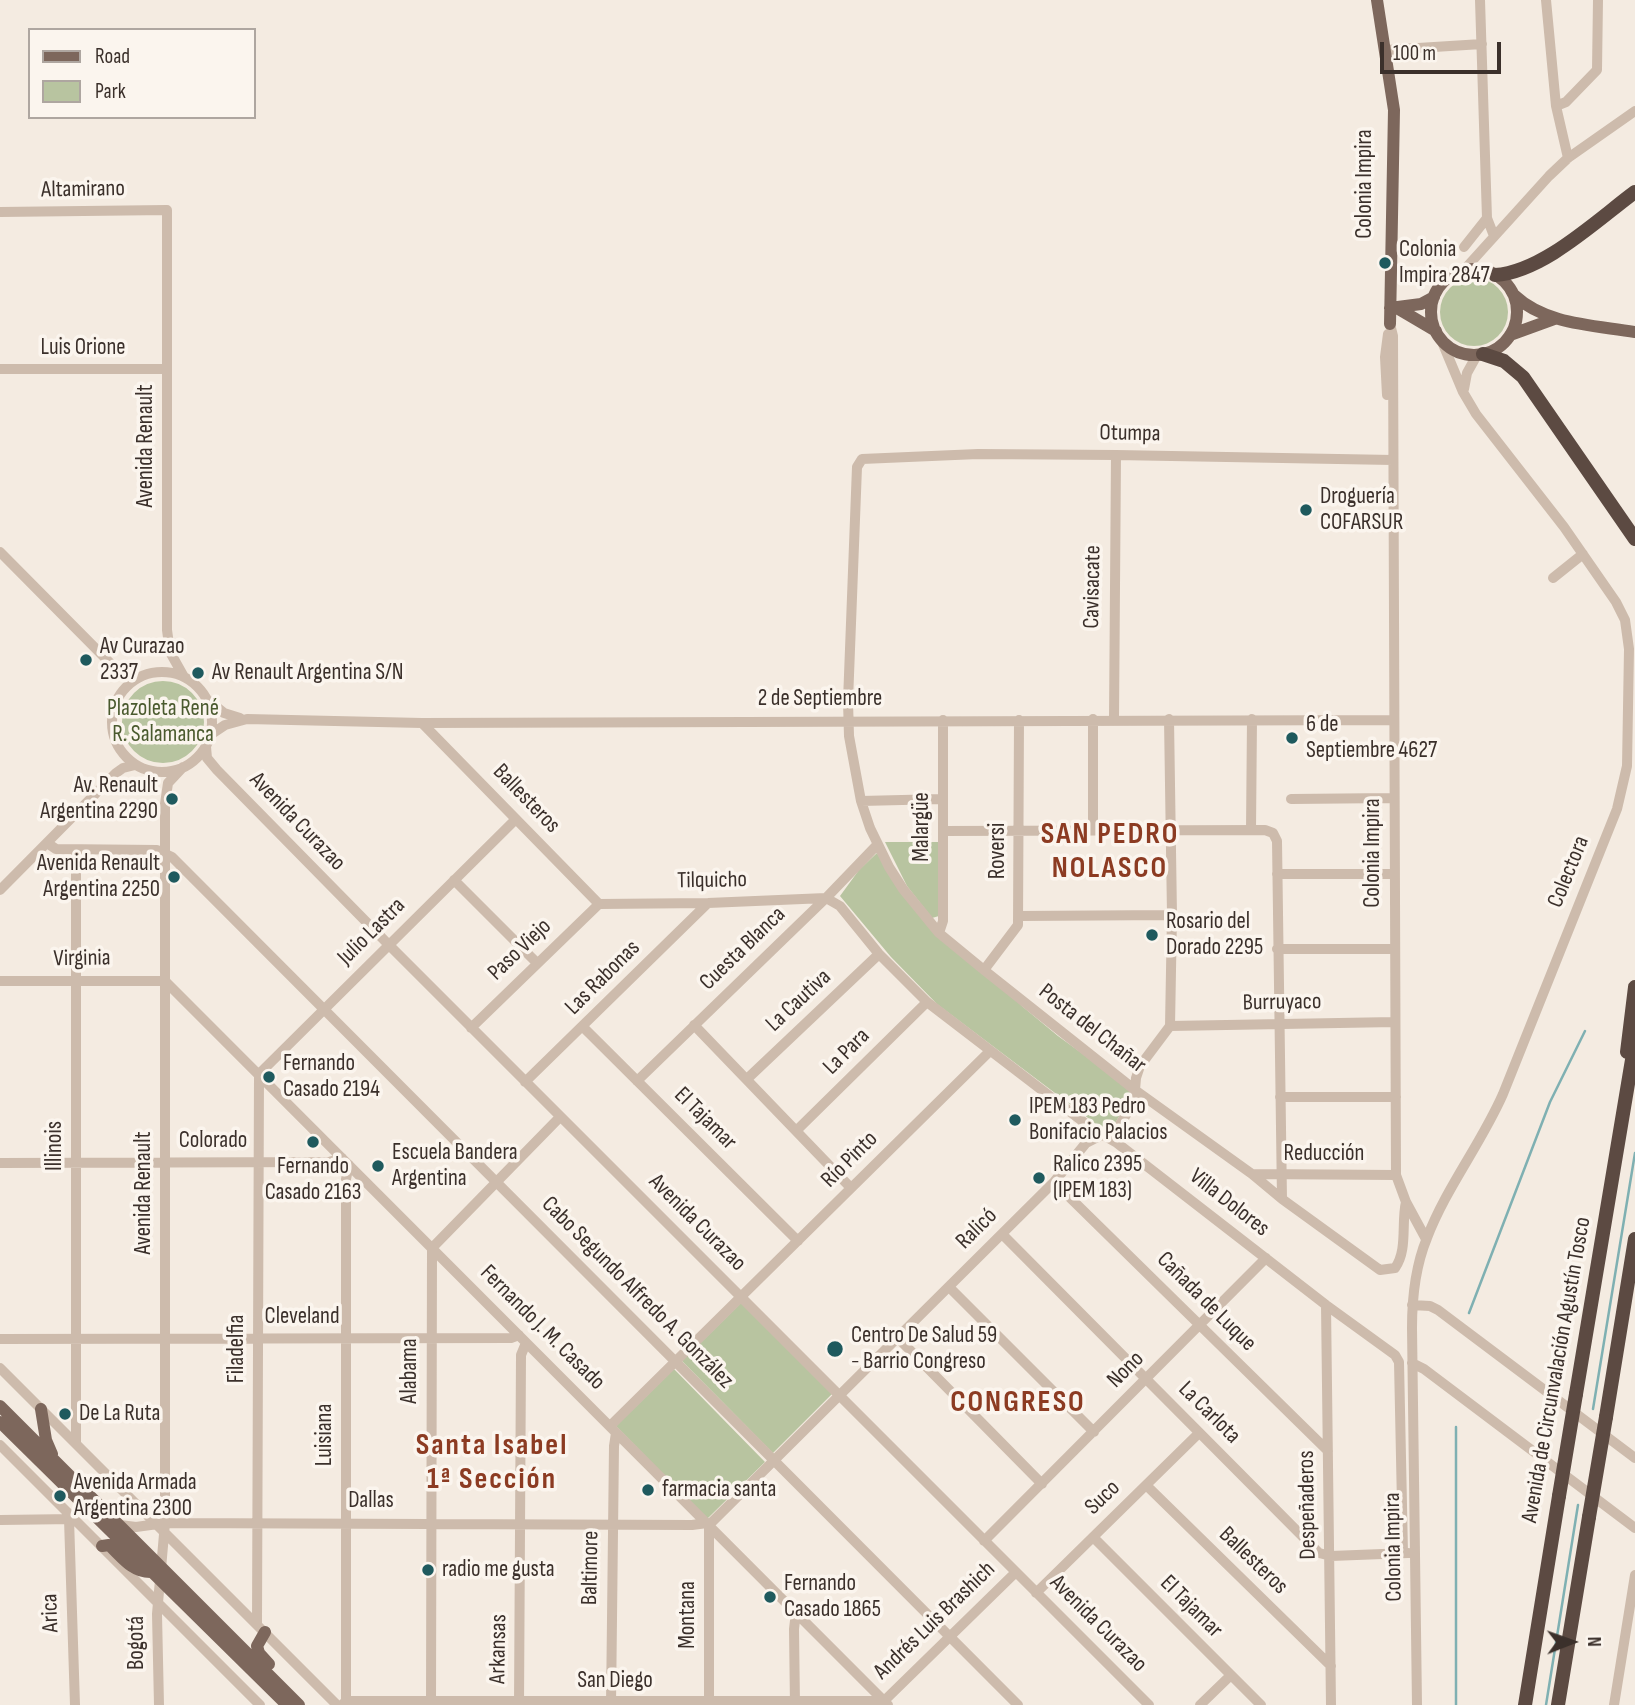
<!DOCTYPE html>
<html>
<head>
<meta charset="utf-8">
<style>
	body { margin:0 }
	#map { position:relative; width:1635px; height:1705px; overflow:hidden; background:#f4ebe1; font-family:"Sofia Sans Condensed",sans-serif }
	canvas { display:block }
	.legend { position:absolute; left:28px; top:28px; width:228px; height:91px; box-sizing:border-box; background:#fbf5ee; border:2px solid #aea6a0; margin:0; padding:9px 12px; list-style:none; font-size:21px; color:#3b302b }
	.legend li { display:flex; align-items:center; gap:14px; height:35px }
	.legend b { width:35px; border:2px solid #aea6a0 }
	.north { position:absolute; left:1537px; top:1607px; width:70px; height:70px; -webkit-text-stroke:5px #fbf5ee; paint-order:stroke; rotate:89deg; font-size:19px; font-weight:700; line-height:28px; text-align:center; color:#3b302b }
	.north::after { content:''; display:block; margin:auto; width:24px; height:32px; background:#3b302b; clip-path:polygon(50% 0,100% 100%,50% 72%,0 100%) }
	.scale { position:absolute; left:1380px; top:42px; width:121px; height:32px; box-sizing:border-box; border:4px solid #3b302b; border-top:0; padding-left:9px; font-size:21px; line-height:24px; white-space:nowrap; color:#3b302b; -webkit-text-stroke:5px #fbf5ee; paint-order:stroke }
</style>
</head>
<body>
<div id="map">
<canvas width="1635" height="1705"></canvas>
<ul class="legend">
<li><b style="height:9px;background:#7d675c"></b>Road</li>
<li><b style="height:19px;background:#b8c4a0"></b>Park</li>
</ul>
<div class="north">N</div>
<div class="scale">100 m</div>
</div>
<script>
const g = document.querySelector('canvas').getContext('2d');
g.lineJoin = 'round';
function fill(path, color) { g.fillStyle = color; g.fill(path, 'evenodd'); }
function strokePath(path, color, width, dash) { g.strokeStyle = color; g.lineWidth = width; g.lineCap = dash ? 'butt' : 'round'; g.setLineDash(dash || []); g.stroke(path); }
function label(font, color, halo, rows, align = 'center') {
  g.font = font + ' "Sofia Sans Condensed",sans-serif'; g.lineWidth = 7; g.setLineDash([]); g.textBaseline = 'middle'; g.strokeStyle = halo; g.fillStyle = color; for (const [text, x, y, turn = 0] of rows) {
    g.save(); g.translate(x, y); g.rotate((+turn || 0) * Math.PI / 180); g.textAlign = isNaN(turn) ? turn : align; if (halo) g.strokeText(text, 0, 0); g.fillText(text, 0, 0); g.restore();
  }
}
fill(new Path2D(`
	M1440 312a34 34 0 1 1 68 0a34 34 0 1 1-68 0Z
	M122 722a41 41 0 1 1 82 0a41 41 0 1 1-82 0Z
	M 885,842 L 940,842 L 939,916 L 932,918 L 907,886 Z
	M 877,853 L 900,892 L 1023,1007 L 1058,1036 L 1134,1091 L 1114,1125 L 1100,1127 L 937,1004 L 891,957 L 840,896 L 859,870 Z
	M 742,1302 L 832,1394 L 773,1453 L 682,1361 Z
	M 674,1369 L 765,1462 L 707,1519 L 616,1426 Z`), '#b8c4a0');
strokePath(new Path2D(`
	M 1469,1313 L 1550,1102 L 1585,1031
	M 1593,1409 L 1635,1153
	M 1456,1705 L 1456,1427
	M 1546,1705 L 1578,1505`), '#7fb0b2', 2.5);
strokePath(new Path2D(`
	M 1480,0 L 1487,218 L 1494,236
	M 1546,0 L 1556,106 L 1568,158
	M 1386,50 L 1482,44
	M 1556,106 L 1566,102 L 1597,70 L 1598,0
	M 0,212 L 167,210 L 167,630 L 170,652 L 184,677
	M 1464,247 L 1487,218
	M 1463,271 L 1549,176 L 1568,158 L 1635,111
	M 1390,324 L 1393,336 L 1396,1175 L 1406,1202 L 1426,1239
	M 0,369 L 167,369
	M 1464,389 L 1467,373 L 1477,355
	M 1387,395 L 1385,357 L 1388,334
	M 1393,460 L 1116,455 L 978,454 L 862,459 L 857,467 L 848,701 L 849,736 L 861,801 L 870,828 L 889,867 L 903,889 L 939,933 L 984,970 L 1135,1090 L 1252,1174 L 1282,1199 L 1380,1270 L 1395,1268 C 1408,1250 1401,1223 1406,1202
	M 0,552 L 116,669 L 135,680
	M 1553,578 L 1583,554
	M112 722a50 50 0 1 1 100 0a50 50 0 1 1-100 0Z
	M 209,701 L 224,713 L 240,718
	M 1114,719 L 1116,455
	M 422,723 L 599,904
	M 210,735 L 225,725 L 247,719 L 422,723 L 1393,720
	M 206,747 L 207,758 L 217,770 L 389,945 L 1149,1705
	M 1291,799 L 1393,798
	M 861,801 L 943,799
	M 1093,830 L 1093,719
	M 1251,830 L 1252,719
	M 943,831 L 1265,830 L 1273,833 L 1277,841 L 1282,1199
	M 47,843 L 56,849 L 157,850 L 172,857 L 1018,1705
	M 76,850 L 76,1443
	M 1277,874 L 1394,874
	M 454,880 L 536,962
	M 0,890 L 116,773 L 123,768 L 135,765
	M 826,898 L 840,906 L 879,954 L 927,1002 L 1094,1130 L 1117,1143 L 1326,1305 L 1395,1355 L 1399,1362 L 1403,1553
	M 599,904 L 708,903 L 826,898
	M 1019,916 L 1172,915
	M 939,933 L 943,921 L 943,720
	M 1277,949 L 1395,949
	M 984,970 L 1018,925 L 1019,720
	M 0,981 L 165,981
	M 165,981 L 888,1705
	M 694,1025 L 851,1188
	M 1170,1026 L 1395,1022
	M 583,1027 L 798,1241
	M 471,1028 L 599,904
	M 747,1079 L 879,954
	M 637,1081 L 826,898 L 877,845
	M 525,1082 L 708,903
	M 1280,1097 L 1396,1097
	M 796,1131 L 927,1002
	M 0,1163 L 329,1162 L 342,1158
	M 1252,1174 L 1396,1175
	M 1054,1182 L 1328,1451
	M 1002,1234 L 1319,1553 L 1331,1556 L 1408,1553
	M 949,1287 L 1094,1432
	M 1326,1305 L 1331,1705
	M 1412,1305 L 1430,1306 L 1438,1310 L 1635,1458
	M 898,1338 L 1042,1484
	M 0,1339 L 511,1338 L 519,1335
	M 1412,1363 L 1424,1369 L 1635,1528
	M 0,1368 L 337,1705
	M 610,1426 L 989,1052
	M 0,1445 L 260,1705
	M 1146,1485 L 1331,1666
	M 69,1519 L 75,1705
	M 0,1520 L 74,1519
	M 120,1525 L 136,1527 L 165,1523 L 692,1525 L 707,1523
	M 709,1525 L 1054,1182 L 1086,1143 L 1119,1126 L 1134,1102 L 1136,1078 L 1140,1066 L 1170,1026 L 1172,915 L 1169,719
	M 1093,1537 L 1261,1705
	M 984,1541 L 1266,1258
	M 1036,1593 L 1199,1433
	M 257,1624 L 259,1074 L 516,819
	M 346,1701 L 884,1701
	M 884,1701 L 1016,1572
	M 159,1705 L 157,1614 L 165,1523 L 165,804 L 168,783 L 183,767
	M 342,1705 L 346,1701 L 346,1179 L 349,1165
	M 431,1705 L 432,1248 L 560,1117
	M 519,1705 L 521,1355 L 526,1343
	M 611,1705 L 614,1446 L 616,1433
	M 709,1705 L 709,1525
	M 795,1705 L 794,1629 L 796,1612
	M 1200,1705 L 1230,1676
	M 1417,1705 L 1412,1328 C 1412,1297 1415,1267 1427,1238 C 1446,1188 1481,1144 1503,1094 L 1617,809 L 1627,766 L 1629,649 L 1625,620 L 1616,602 L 1564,527 L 1476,414 L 1463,392 L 1440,337
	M 1614,1705 L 1635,1575`), '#cdbbac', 10);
strokePath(new Path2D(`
	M 1377,0 L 1394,110 L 1390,324
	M1431 312a43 43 0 1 1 86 0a43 43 0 1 1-86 0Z
	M 1514,295 C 1546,325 1593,325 1635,332
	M 1390,308 L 1421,304 L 1434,297
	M 1397,308 L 1436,331
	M 1510,335 L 1554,319
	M 0,1406 L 299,1705
	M 41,1409 L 46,1440 L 52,1454
	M 0,1422 L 287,1705
	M 102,1546 L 109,1545 C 122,1557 132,1572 150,1572
	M 265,1632 L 257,1646 L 259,1653 L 269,1664`), '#7d675c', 12);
strokePath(new Path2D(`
	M 1495,275 C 1543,272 1597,220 1635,192
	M 1483,354 L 1504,361 L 1523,377 L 1635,539
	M 1627,1052 L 1635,987
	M 1576,1394 L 1635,1042
	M 1606,1417 L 1635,1239
	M 1525,1705 L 1559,1496
	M 1558,1705 L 1589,1517`), '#5c4a42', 14);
strokePath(new Path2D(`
	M 1559,1496 L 1576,1394
	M 1589,1517 L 1606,1417`), '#5c4a42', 14);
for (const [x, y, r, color] of [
	[1385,263,7,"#1f5a5e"],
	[1306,510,7,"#1f5a5e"],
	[86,660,7,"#1f5a5e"],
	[198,673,7,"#1f5a5e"],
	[1292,738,7,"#1f5a5e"],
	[172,799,7,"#1f5a5e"],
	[174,877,7,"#1f5a5e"],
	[1152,935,7,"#1f5a5e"],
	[269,1077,7,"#1f5a5e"],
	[1015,1120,7,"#1f5a5e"],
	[313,1142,7,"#1f5a5e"],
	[378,1166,7,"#1f5a5e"],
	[1039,1178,7,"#1f5a5e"],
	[835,1349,9,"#1f5a5e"],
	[65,1414,7,"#1f5a5e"],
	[648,1490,7,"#1f5a5e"],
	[60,1496,7,"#1f5a5e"],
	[428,1570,7,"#1f5a5e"],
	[770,1597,7,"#1f5a5e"]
]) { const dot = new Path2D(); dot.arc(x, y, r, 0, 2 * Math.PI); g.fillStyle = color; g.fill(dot); strokePath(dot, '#fbf5ee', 2.5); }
label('23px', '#3b302b', '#fbf5ee', [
	["Colonia Impira",1365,184,-90],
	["Altamirano",83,190,-1],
	["Luis Orione",83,348],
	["Otumpa",1130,434,1],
	["Avenida Renault",146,446,-90],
	["Cavisacate",1093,587,-89],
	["2 de Septiembre",820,699],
	["Ballesteros",526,799,46],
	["Avenida Curazao",297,822,46],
	["Malargüe",922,827,-90],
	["Roversi",998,851,-90],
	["Colonia Impira",1373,853,-90],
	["Colectora",1569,872,-68],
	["Tilquicho",712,881,-1],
	["Julio Lastra",372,932,-45],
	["Cuesta Blanca",743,949,-44],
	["Paso Viejo",520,950,-44],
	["Virginia",82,959,-1],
	["Las Rabonas",603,978,-45],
	["La Cautiva",799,1001,-43],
	["Burruyaco",1282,1003,-1],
	["Posta del Chañar",1092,1029,38],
	["La Para",847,1052,-45],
	["El Tajamar",705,1119,45],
	["Colorado",213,1141],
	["Illinois",55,1146,-90],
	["Reducción",1324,1154],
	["Río Pinto",850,1160,-45],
	["Avenida Renault",144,1193,-90],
	["Villa Dolores",1229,1203,38],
	["Avenida Curazao",697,1223,45],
	["Ralicó",977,1229,-45],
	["Cabo Segundo Alfredo A. González",637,1293,45],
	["Cañada de Luque",1206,1302,45],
	["Cleveland",302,1317],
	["Fernando J. M. Casado",542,1328,45],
	["Filadelfia",237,1349,-90],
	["Nono",1126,1370,-45],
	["Avenida de Circunvalación Agustín Tosco",1557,1370,-80],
	["Alabama",410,1371,-90],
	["La Carlota",1209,1413,45],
	["Luisiana",325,1435,-90],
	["Suco",1103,1498,-44],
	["Dallas",371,1501],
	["Despeñaderos",1308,1505,-91],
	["Colonia Impira",1394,1547,-91],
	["Ballesteros",1253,1561,44],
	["Baltimore",591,1568,-89],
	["El Tajamar",1191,1607,45],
	["Arica",51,1613,-92],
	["Montana",688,1615,-90],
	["Andrés Luis Brashich",935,1621,-44],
	["Avenida Curazao",1098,1624,45],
	["Bogotá",137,1643,-90],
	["Arkansas",499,1649,-89],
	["San Diego",615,1681]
]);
label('23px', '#3b302b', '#fbf5ee', [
	["Colonia",1399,250],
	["Impira 2847",1399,276],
	["Droguería",1320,497],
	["COFARSUR",1320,523],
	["Av Curazao",100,647],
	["2337",100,673],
	["Av Renault Argentina S/N",212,673],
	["6 de",1306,725],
	["Septiembre 4627",1306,751],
	["Av. Renault",158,786,"right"],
	["Argentina 2290",158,812,"right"],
	["Avenida Renault",160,864,"right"],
	["Argentina 2250",160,890,"right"],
	["Rosario del",1166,922],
	["Dorado 2295",1166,948],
	["Fernando",283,1064],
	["Casado 2194",283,1090],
	["IPEM 183 Pedro",1029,1107],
	["Bonifacio Palacios",1029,1133],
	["Escuela Bandera",392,1153],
	["Argentina",392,1179],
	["Ralico 2395",1053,1165],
	["(IPEM 183)",1053,1191],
	["Fernando",313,1167,"center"],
	["Casado 2163",313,1193,"center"],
	["Centro De Salud 59",851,1336],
	["- Barrio Congreso",851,1362],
	["De La Ruta",79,1414],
	["Avenida Armada",74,1483],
	["Argentina 2300",74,1509],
	["farmacia santa",662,1490],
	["radio me gusta",442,1570],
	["Fernando",784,1584],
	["Casado 1865",784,1610]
], 'left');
label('23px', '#4a5a2e', '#fbf5ee', [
	["Plazoleta René",163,709],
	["R. Salamanca",163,735]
]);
g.letterSpacing = '2px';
label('bold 30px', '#8c3b22', '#fbf5ee', [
	["SAN PEDRO",1110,835],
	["NOLASCO",1110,869],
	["CONGRESO",1018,1403],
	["Santa Isabel",492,1446],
	["1ª Sección",492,1480]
]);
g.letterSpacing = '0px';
</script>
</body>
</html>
